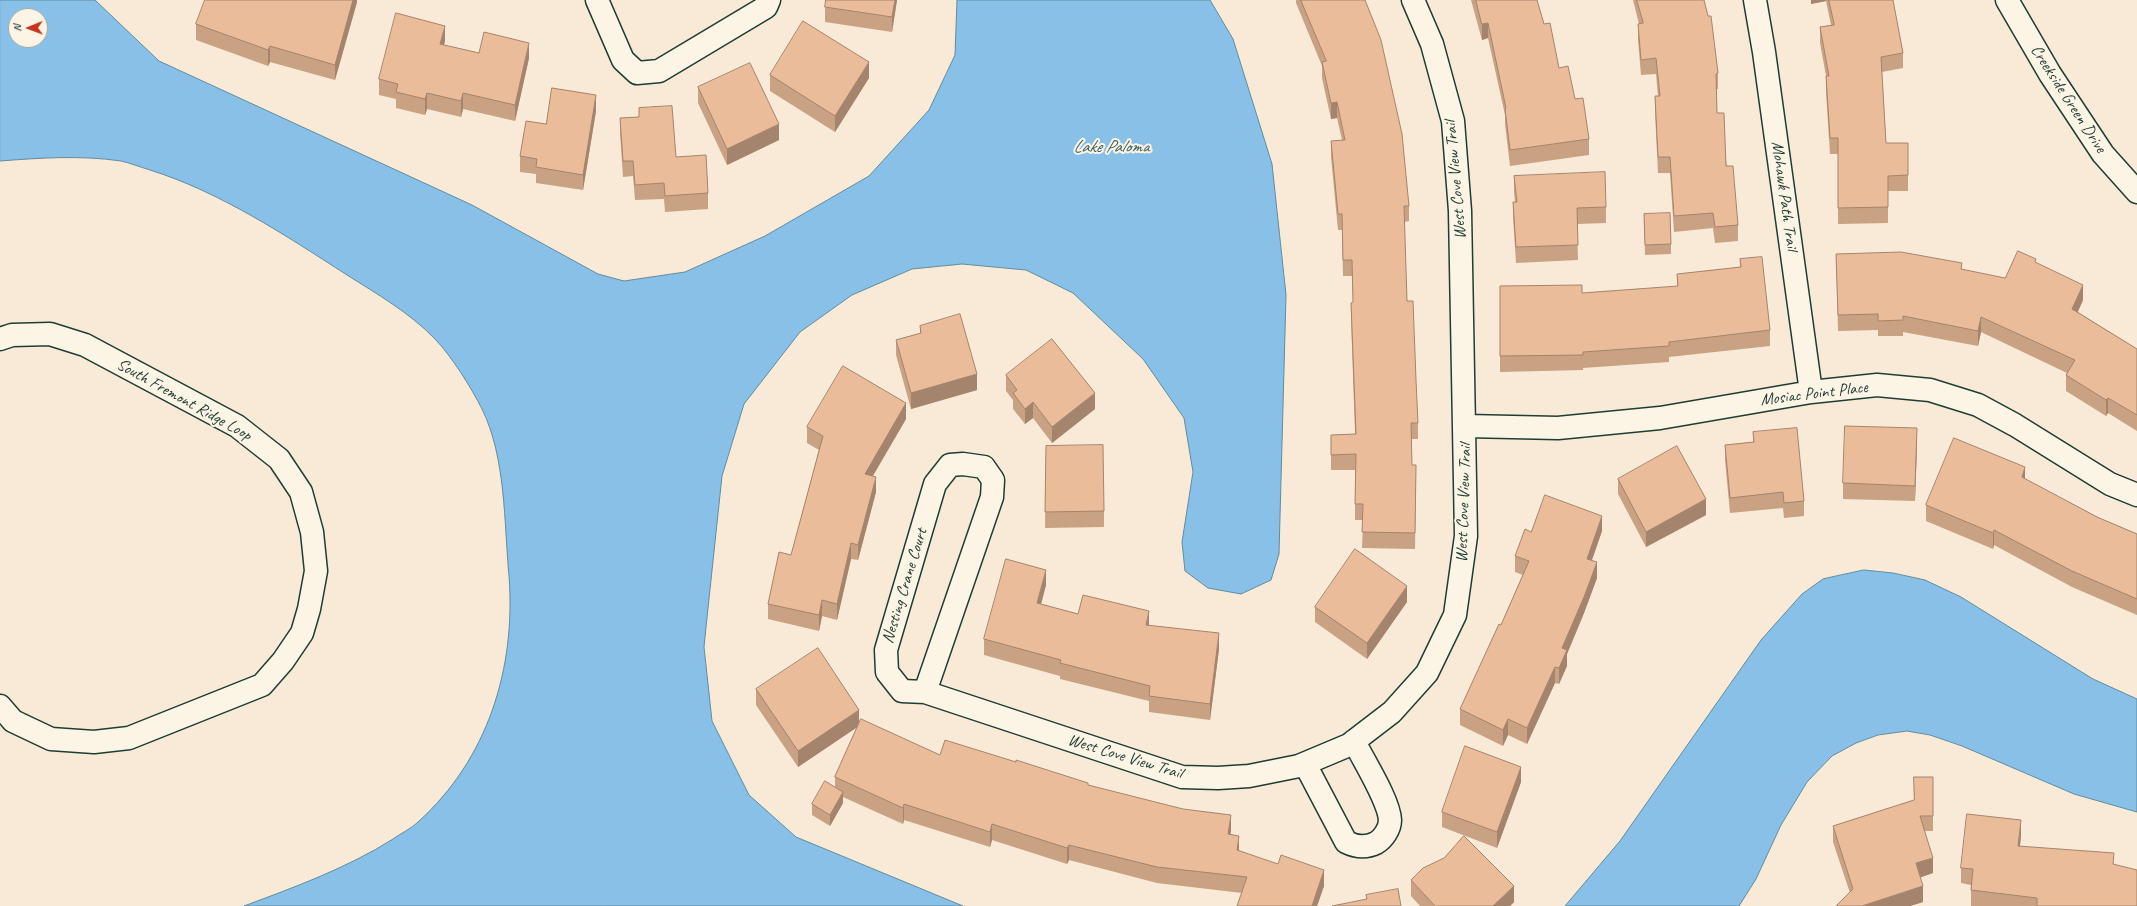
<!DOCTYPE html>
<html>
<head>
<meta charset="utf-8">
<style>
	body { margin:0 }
	#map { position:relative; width:2137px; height:906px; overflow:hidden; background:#f8ead6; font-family:Caveat,sans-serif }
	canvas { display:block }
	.north { position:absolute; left:8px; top:8px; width:40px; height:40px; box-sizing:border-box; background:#fcf5e5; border:1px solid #a4ab9e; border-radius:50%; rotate:269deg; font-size:11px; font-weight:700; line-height:16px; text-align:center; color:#1f3d34 }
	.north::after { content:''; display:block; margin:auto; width:14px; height:18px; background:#c8321e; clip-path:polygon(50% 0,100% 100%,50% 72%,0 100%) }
</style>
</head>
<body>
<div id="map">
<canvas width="2137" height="906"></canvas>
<div class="north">N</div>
</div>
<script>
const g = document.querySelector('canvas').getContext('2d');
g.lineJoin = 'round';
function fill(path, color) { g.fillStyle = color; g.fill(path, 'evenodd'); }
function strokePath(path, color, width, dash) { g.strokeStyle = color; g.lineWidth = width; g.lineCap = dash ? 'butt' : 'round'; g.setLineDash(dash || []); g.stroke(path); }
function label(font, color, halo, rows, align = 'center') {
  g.font = font + ' Caveat,sans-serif'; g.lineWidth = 4; g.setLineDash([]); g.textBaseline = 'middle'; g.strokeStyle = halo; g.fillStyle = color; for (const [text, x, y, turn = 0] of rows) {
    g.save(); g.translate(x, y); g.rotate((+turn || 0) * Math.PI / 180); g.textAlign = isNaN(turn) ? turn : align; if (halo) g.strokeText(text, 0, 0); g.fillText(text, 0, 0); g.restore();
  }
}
const water = new Path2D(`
	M 0,0 L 95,0 L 159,61 L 472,205 L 598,274 L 624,281 L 685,272 L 765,236 L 869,176 L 929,110 L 955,55 L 957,0 L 1210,0 L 1233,39 L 1272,164 L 1286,295 L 1279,554 L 1271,580 L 1241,594 L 1208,588 L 1185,571 L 1182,542 L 1193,472 L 1184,418 L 1143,359 L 1073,293 L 1026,270 L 962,264 L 912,269 L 852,295 L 800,332 L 744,404 L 722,476 L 706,627 L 704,647 L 712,721 L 749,795 L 796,837 L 963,906 L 244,906 C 295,887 347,868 393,839 C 401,833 411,829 418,822 C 488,759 516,668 509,576 C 504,522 506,458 482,409 C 471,387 452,357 435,339 C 410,313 377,294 347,275 C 285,235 220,192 150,170 C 140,167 130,163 121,161 C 80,155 40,158 0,161 ZM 16,16 L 40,16 L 40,40 L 16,40 Z
	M 1864,570 L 1893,573 L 1925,580 L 1961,597 L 2093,679 L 2137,699 L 2137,812 L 2074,794 L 1962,746 L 1930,735 L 1907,731 L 1878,735 L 1856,743 L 1832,756 L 1807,782 L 1781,825 L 1756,879 L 1739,906 L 1565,906 L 1620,841 L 1761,640 L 1802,594 L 1823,579 Z`);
fill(water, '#89c0e7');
strokePath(water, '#5f8c9f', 1);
const minor = new Path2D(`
	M 597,0 L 623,60 L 637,73 L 659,71 L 766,7 L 769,0
	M 1755,0 L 1764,52 L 1811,392
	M 0,339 L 12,335 L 50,334 L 85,345 L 237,426 L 279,459 L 301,492 L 312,532 L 316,571 L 309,609 L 302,633 L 283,661 L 262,685 L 129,738 L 94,742 L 51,739 L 13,721 L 0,706
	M 1466,426 L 1558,428 L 1660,418 L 1811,392 L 1877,385 L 1930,390 L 1978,405 L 2015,425 L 2110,484 L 2137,495
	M 963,464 L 984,467 L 993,480 L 992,497 L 925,692 L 902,691 L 887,672 L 886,650 L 935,484 L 950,465 Z
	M 925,692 L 1182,777 L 1218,778 L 1249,776 L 1299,766 L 1349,745 L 1392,712 L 1427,673 L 1455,615 L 1466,536 L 1460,211 L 1453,121 L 1432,44 L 1413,0
	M 1305,764 L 1346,842 C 1356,847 1366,848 1376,843 C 1383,839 1390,829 1390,820 C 1389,800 1363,760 1354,741`);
const secondary = new Path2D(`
	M 2007,0 L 2050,74 L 2103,154 L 2137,192`);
strokePath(minor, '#1f3d34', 25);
strokePath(secondary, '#1f3d34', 25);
strokePath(minor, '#fcf5e5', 22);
strokePath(secondary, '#fcf5e5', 22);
fill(new Path2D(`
	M 357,0 L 357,2 L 335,80 L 270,62 L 268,66 L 196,40 L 196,24 Z
	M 897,0 L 892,32 L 825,22 L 825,7 Z
	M 1296,0 L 1365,0 L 1409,206 L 1409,221 L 1404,222 L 1407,301 L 1418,423 L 1418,439 L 1411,439 L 1412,465 L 1416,481 L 1415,549 L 1362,548 L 1363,520 L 1355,520 L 1355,470 L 1331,470 L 1331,435 L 1355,434 L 1351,318 L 1351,303 L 1353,302 L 1352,276 L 1343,276 L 1342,230 L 1338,230 L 1331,157 L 1331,141 L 1342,140 L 1337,118 L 1331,119 L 1322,78 L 1322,66 L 1296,3 Z
	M 1471,0 L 1537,0 L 1544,24 L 1559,68 L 1575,99 L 1589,139 L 1589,155 L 1510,166 L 1505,124 L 1505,115 L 1488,38 L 1482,40 Z
	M 1633,0 L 1704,0 L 1718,73 L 1718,89 L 1716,89 L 1717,113 L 1738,225 L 1738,241 L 1715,243 L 1713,228 L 1674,232 L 1670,173 L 1658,173 L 1655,112 L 1655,96 L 1658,96 L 1656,74 L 1641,75 L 1638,40 L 1638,24 L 1639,24 Z
	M 1811,0 L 1893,0 L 1903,53 L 1903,68 L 1882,72 L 1886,143 L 1908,143 L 1908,191 L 1888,191 L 1888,223 L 1838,224 L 1838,154 L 1830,154 L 1826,92 L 1826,76 L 1820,43 L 1820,27 L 1831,25 L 1826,1 L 1811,4 Z
	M 445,41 L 444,45 L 479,53 L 529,58 L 515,121 L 463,109 L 461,117 L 427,109 L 425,115 L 396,108 L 396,99 L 379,95 L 379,79 Z
	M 770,75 L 869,78 L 835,132 L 770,91 Z
	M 698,87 L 779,140 L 727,165 L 698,103 Z
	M 639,108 L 676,157 L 708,193 L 708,209 L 665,212 L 664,199 L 635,200 L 633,176 L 623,177 L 620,133 L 620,118 L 639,117 Z
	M 596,111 L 583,190 L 536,183 L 536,174 L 520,172 L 520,156 L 546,124 Z
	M 1514,176 L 1606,207 L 1606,223 L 1577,224 L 1578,260 L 1516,263 L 1513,217 L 1513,202 L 1515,202 L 1514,192 Z
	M 1644,214 L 1671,244 L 1671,254 L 1645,255 Z
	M 1836,254 L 1962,270 L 2005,278 L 2036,263 L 2083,300 L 2078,312 L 2137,349 L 2137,431 L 2108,413 L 2106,416 L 2066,391 L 2066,375 L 2067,373 L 1981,332 L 1978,346 L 1903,332 L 1903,336 L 1878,336 L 1878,330 L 1838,331 Z
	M 1740,259 L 1770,330 L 1770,346 L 1669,357 L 1669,362 L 1583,368 L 1583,370 L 1500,372 L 1500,286 L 1582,293 L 1677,287 L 1677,274 L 1740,267 Z
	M 920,326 L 977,390 L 911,409 L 896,355 L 896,340 L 920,333 Z
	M 1006,375 L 1095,409 L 1052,443 L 1033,418 L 1025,424 L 1013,409 L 1013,400 L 1006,391 Z
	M 906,419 L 873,476 L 876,492 L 858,560 L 851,559 L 837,620 L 822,616 L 819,631 L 768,619 L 768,604 L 791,555 L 819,450 L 807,443 L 807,427 Z
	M 1753,432 L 1804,501 L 1804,516 L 1784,518 L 1783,508 L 1730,513 L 1725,460 L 1725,445 L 1753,442 Z
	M 1917,444 L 1915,501 L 1843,499 L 1843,483 Z
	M 1046,446 L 1104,511 L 1104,527 L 1045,528 Z
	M 1618,479 L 1706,515 L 1646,547 L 1618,494 Z
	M 2025,479 L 2097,517 L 2137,534 L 2137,615 L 2072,587 L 1994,545 L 1993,549 L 1926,521 L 1926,505 Z
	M 1602,531 L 1592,560 L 1597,578 L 1584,613 L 1567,654 L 1567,666 L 1559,684 L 1555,683 L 1527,744 L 1508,735 L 1503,746 L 1460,725 L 1460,709 L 1501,625 L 1523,575 L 1515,572 L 1515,556 L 1531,532 Z
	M 1046,585 L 1041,604 L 1078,614 L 1149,625 L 1219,649 L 1210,720 L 1149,712 L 1149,701 L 1060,679 L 1060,676 L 984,655 L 984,639 Z
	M 1407,602 L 1367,659 L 1315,622 L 1315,607 Z
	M 756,689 L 859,722 L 940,755 L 1016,762 L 1088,785 L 1231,831 L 1230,835 L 1239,851 L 1324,886 L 1317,906 L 1237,906 L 1242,893 L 1157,883 L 1069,860 L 1067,864 L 992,840 L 990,847 L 904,820 L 903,824 L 843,797 L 843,803 L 830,826 L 812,815 L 812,804 L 835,787 L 835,777 L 857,727 L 798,767 L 756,705 Z
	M 1933,777 L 1933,831 L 1925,831 L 1933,873 L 1920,877 L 1923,902 L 1910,906 L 1836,906 L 1850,893 L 1833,842 L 1833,826 L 1914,800 Z
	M 1521,782 L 1497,848 L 1442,827 L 1442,812 Z
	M 2021,836 L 2020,846 L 2114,864 L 2137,906 L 1971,906 L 1971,885 L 1961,883 L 1961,868 Z
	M 1411,880 L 1514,902 L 1510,906 L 1420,906 L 1411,896 Z`), '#c9a284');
fill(new Path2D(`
	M 353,0 L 357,0 L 357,2 L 335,80 L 335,65 Z
	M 895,0 L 897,0 L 892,32 L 892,17 Z
	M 1811,0 L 1826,0 L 1826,1 L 1811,4 Z
	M 1488,23 L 1488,38 L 1482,40 L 1482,24 Z
	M 445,26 L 445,41 L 440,59 L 440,44 Z
	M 529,43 L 529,58 L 515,121 L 515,105 Z
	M 270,46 L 270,62 L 268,66 L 268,50 Z
	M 869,62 L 869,78 L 835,132 L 835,116 Z
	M 427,93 L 427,109 L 425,115 L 425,99 Z
	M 463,93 L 463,109 L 461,117 L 461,101 Z
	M 596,95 L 596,111 L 583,190 L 583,175 Z
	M 1337,102 L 1337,118 L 1331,119 L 1331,103 Z
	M 779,124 L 779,140 L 727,165 L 727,149 Z
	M 2083,285 L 2083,300 L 2072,324 L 2072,309 Z
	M 1981,317 L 1981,332 L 1978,346 L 1978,331 Z
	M 977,374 L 977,390 L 911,409 L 911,393 Z
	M 1095,393 L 1095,409 L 1052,443 L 1052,427 Z
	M 2108,398 L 2108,413 L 2106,416 L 2106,400 Z
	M 1033,402 L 1033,418 L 1025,424 L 1025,409 Z
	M 906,403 L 906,419 L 865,489 L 865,474 Z
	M 1917,428 L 1917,444 L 1915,501 L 1915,486 Z
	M 2025,467 L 2025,483 L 2022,477 Z
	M 876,477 L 876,492 L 858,560 L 858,545 Z
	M 1706,499 L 1706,515 L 1646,547 L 1646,532 Z
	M 1602,516 L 1602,531 L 1587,574 L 1587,559 Z
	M 1994,530 L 1994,545 L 1993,549 L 1993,533 Z
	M 851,543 L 851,559 L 837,620 L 837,604 Z
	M 1597,562 L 1597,578 L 1584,613 L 1567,654 L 1567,666 L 1559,684 L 1559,668 L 1562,648 Z
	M 1046,570 L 1046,585 L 1037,619 L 1037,603 Z
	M 1407,586 L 1407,602 L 1367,659 L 1367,643 Z
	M 822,600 L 822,616 L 819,631 L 819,615 Z
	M 1149,611 L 1149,627 L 1146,625 Z
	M 1219,633 L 1219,649 L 1210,720 L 1210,704 Z
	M 1555,667 L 1555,683 L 1527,744 L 1527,728 Z
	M 859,710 L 859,726 L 798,767 L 798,751 Z
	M 1508,719 L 1508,735 L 1503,746 L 1503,730 Z
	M 1521,767 L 1521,782 L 1497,848 L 1497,832 Z
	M 843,792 L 843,803 L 830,826 L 830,815 Z
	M 904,804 L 904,820 L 903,824 L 903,808 Z
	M 1231,815 L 1231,831 L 1228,850 L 1228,834 Z
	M 2021,820 L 2021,836 L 2018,862 L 2018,846 Z
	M 992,824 L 992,840 L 990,847 L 990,832 Z
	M 1239,836 L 1239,851 L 1237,850 Z
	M 1069,845 L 1069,860 L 1067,864 L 1067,848 Z
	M 1933,858 L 1933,873 L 1916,879 L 1916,863 Z
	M 1324,870 L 1324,886 L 1317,906 L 1312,906 Z
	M 1514,886 L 1514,902 L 1510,906 L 1493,906 Z
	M 1923,886 L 1923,902 L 1910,906 L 1862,906 Z`), '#a4846c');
const building = new Path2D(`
	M 205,0 L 353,0 L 335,65 L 270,46 L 268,50 L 196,24 Z
	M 826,0 L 895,0 L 892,17 L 825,7 Z
	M 1301,0 L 1365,0 L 1381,40 L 1402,134 L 1409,206 L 1404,206 L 1407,301 L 1413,301 L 1416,380 L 1418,423 L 1411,423 L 1412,465 L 1416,465 L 1415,533 L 1362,532 L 1363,504 L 1355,504 L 1356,454 L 1331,455 L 1331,435 L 1356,434 L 1351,303 L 1353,302 L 1352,260 L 1343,260 L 1342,214 L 1338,214 L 1331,141 L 1345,140 L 1337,102 L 1331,103 L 1322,62 L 1326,61 Z
	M 1476,0 L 1537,0 L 1544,24 L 1550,23 L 1559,68 L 1568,66 L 1575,99 L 1583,98 L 1589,139 L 1510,150 L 1505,109 L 1506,108 L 1488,23 L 1482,24 Z
	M 1637,0 L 1704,0 L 1708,16 L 1711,16 L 1718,73 L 1716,74 L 1717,113 L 1724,113 L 1726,166 L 1733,166 L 1738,225 L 1715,227 L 1713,213 L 1674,216 L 1670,157 L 1658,157 L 1655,96 L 1660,96 L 1656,58 L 1641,60 L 1638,24 L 1643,23 Z
	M 1829,0 L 1893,0 L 1903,53 L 1881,57 L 1886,143 L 1908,143 L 1908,175 L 1888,176 L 1888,207 L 1838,208 L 1838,138 L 1830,138 L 1826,76 L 1829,76 L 1820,27 L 1834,25 Z
	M 396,13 L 445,26 L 440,44 L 479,53 L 484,32 L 529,43 L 515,105 L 463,93 L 461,101 L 427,93 L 425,99 L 396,92 L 398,84 L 379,79 Z
	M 803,21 L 869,62 L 835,116 L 770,75 Z
	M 750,63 L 779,124 L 727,149 L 698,87 Z
	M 552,88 L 596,95 L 583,175 L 536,167 L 537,159 L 520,156 L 526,121 L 546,124 Z
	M 672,106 L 676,157 L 706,155 L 708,193 L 665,196 L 664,183 L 635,185 L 633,161 L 623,161 L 620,118 L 639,117 L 639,108 Z
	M 1605,172 L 1606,207 L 1577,208 L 1578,245 L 1516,247 L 1513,202 L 1517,202 L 1514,176 Z
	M 1670,213 L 1671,244 L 1645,245 L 1644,214 Z
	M 2018,251 L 2036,259 L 2035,262 L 2083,285 L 2072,309 L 2137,349 L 2137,415 L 2108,398 L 2106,400 L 2066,375 L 2075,360 L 1981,317 L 1978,331 L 1903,316 L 1903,320 L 1878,321 L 1878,314 L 1838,315 L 1836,254 L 1901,252 L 1962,263 L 1961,269 L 2005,278 Z
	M 1762,257 L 1770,330 L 1669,342 L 1669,346 L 1583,352 L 1583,355 L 1500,356 L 1500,286 L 1582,285 L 1582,293 L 1678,286 L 1677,274 L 1741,267 L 1740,259 Z
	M 960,314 L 977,374 L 911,393 L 896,340 L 921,333 L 920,326 Z
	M 1052,339 L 1095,393 L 1052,427 L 1033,402 L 1025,409 L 1013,393 L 1017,390 L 1006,375 Z
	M 843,366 L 906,403 L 865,474 L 876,477 L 858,545 L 851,543 L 837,604 L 822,600 L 819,615 L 768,604 L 779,552 L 791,555 L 823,436 L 807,427 Z
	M 1845,426 L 1917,428 L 1915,486 L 1843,483 Z
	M 1797,428 L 1804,501 L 1784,503 L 1783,492 L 1730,498 L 1725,445 L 1754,442 L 1753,432 Z
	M 1954,438 L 2025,467 L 2022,477 L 2097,517 L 2137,534 L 2137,599 L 2072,571 L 1994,530 L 1993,533 L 1926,505 Z
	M 1103,445 L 1104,511 L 1045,512 L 1046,446 Z
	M 1677,446 L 1706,499 L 1646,532 L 1618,479 Z
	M 1545,495 L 1602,516 L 1587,559 L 1597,562 L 1584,597 L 1562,648 L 1567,650 L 1559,668 L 1555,667 L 1527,728 L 1508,719 L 1503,730 L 1460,709 L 1499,624 L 1501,625 L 1529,561 L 1515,556 L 1525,529 L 1531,532 Z
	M 1355,549 L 1407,586 L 1367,643 L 1315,607 Z
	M 1006,559 L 1046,570 L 1037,603 L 1078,614 L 1083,595 L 1149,611 L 1146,625 L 1219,633 L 1210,704 L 1149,696 L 1150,686 L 1060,663 L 1061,660 L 984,639 Z
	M 818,648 L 859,710 L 798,751 L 756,689 Z
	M 861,719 L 940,755 L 945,740 L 1016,762 L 1016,760 L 1088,783 L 1088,785 L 1183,809 L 1231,815 L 1228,834 L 1239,836 L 1237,850 L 1278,864 L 1281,855 L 1324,870 L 1312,906 L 1237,906 L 1247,877 L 1157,867 L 1069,845 L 1067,848 L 992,824 L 990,832 L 904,804 L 903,808 L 835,777 Z
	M 1465,746 L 1521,767 L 1497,832 L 1442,812 Z
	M 1914,777 L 1933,777 L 1933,816 L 1920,816 L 1933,858 L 1916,863 L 1923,886 L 1862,906 L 1836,906 L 1853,889 L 1833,826 L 1914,800 Z
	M 825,781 L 843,792 L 830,815 L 812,804 Z
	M 1967,814 L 2021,820 L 2018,846 L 2114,853 L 2113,864 L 2137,870 L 2137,906 L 2037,906 L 2037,898 L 1971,890 L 1973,869 L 1961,868 Z
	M 1464,836 L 1514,886 L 1493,906 L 1435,906 L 1411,880 L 1423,868 L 1444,858 Z
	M 1398,889 L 1401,906 L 1332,906 L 1367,899 L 1366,895 Z`);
fill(building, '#eabc9a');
strokePath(building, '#a4846c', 1);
label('17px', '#1f3d34', '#fcf5e5', [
	["Creekside Green Drive",2068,99,57],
	["West Cove View Trail",1456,180,-95],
	["Mohawk Path Trail",1784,196,82],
	["Mosiac Point Place",1814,394,-7],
	["South Fremont Ridge Loop",184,400,29],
	["West Cove View Trail",1464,503,-88],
	["Nesting Crane Court",905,586,-73],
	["West Cove View Trail",1125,757,17]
]);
label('italic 18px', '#3a5e61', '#fcf5e5', [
	["Lake Paloma",1111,147]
]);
</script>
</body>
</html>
